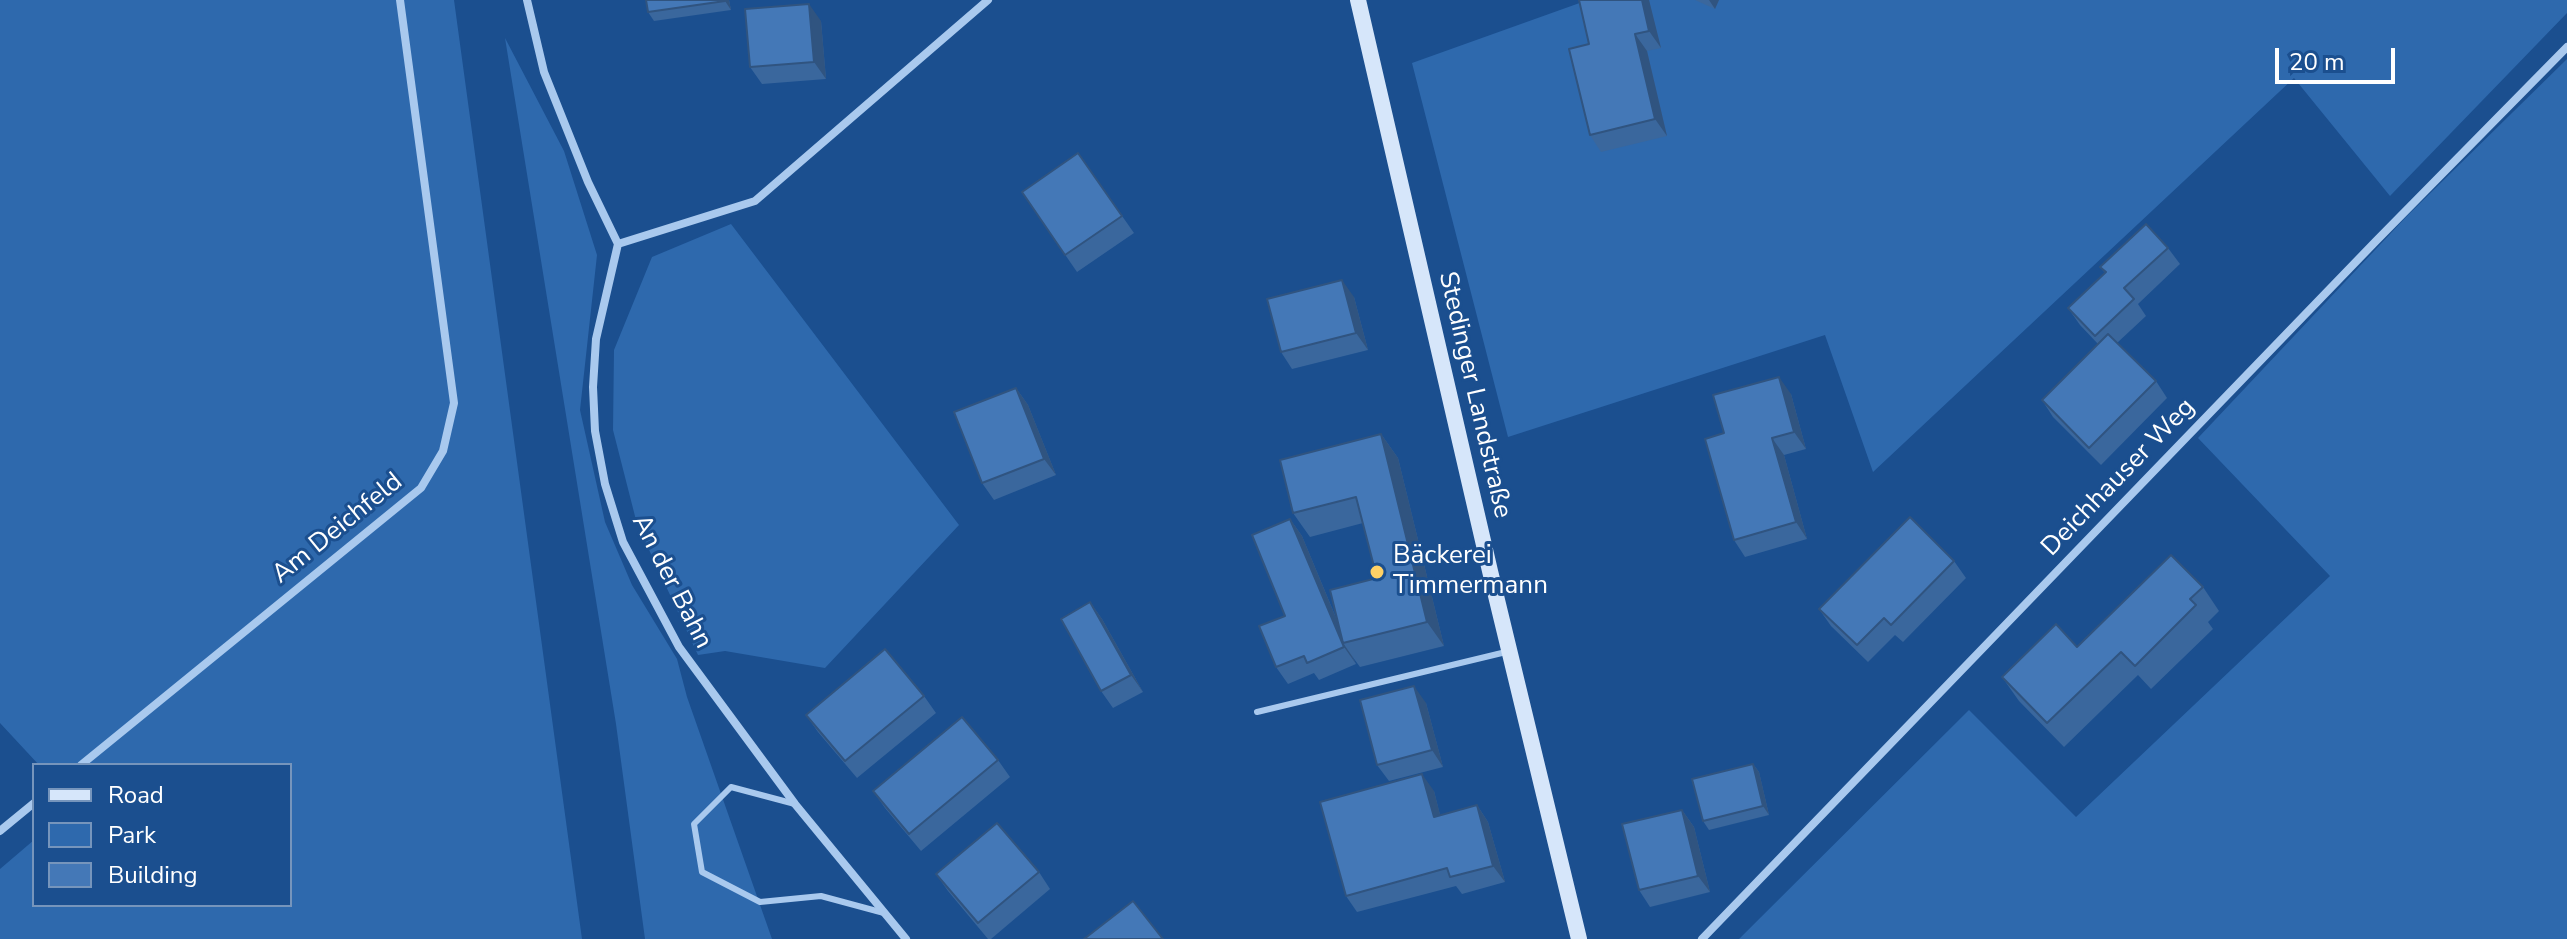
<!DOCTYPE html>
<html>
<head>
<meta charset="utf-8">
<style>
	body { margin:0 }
	#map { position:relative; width:2567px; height:939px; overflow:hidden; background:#1b4f8f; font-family:"Nunito Sans",sans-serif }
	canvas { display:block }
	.legend { position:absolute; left:32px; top:763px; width:260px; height:144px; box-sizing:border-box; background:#1b4f8f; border:2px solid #7695bc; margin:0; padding:10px 14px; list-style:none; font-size:24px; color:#fff }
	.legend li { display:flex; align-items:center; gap:16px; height:40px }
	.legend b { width:40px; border:2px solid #7695bc }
	.scale { position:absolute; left:2275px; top:48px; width:120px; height:36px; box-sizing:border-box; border:4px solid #fff; border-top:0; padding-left:10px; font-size:24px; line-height:28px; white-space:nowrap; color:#fff; -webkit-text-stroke:6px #1b4f8f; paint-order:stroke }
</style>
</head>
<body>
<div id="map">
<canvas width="2567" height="939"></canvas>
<ul class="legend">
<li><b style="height:10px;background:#d6e6fa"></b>Road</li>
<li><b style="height:22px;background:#2e69ad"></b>Park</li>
<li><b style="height:22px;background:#4478b7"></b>Building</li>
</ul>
<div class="scale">20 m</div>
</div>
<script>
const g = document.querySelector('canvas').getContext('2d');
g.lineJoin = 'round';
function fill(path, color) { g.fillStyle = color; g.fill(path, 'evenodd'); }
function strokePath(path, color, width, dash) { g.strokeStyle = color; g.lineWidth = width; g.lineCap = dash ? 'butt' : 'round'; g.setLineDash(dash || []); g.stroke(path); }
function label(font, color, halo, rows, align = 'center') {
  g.font = font + ' "Nunito Sans",sans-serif'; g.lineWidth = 6; g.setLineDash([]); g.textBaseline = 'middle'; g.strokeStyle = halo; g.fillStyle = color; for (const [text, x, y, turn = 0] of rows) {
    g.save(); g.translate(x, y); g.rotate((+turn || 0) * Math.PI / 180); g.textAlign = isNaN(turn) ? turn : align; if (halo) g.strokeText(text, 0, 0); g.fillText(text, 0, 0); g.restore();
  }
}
fill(new Path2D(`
	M 0,0 L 454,0 L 582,939 L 0,939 L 0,869 L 34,840 L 34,905 L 290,905 L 290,765 L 39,765 L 0,723 Z
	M 1588,0 L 2567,0 L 2567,13 L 2390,196 L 2294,78 L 1873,472 L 1825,335 L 1508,437 L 1412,63 Z
	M 505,38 L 564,151 L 597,255 L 580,410 L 605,522 L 632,585 L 677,659 L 687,697 L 772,939 L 645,939 L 616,724 Z
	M 2567,59 L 2567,939 L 1739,939 L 1969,710 L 2076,817 L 2330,576 L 2198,438 L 2407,216 Z
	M 731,224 L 959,525 L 825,668 L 725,651 L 698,655 L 637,524 L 613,430 L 614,350 L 652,257 Z`), '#2e69ad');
strokePath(new Path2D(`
	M 1257,712 L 1506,652
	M 795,804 L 731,787 L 694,824 L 702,872 L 760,902 L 821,896 L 884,913`), '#a9c9ee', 6);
strokePath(new Path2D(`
	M 527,0 L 544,72 L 588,182 L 618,244 L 596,339 L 593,387 L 595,431 L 605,484 L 623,542 L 679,647 L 795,804 L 906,939
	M 618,244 L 755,201 L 988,0
	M 81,765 L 421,488 L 443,451 L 454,403 L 400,0
	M 0,831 L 34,803
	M 1702,939 L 2376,241 L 2567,47`), '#a9c9ee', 8);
strokePath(new Path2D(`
	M 1358,0 L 1490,571 L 1579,939`), '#d6e6fa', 16);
fill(new Path2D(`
	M 646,0 L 729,0 L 731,10 L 654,21 L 648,12 Z
	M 1649,0 L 1661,48 L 1647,51 L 1667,136 L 1601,152 L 1590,135 L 1589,44 Z
	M 1695,0 L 1719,0 L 1715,9 Z
	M 821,21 L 826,79 L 762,84 L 750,67 Z
	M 1078,153 L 1134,233 L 1077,272 L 1022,192 Z
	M 2168,248 L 2180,264 L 2138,304 L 2146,316 L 2117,343 L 2156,381 L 2167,398 L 2101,465 L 2053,417 L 2042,400 L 2098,344 L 2080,325 L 2068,308 L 2105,273 L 2100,267 Z
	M 1354,297 L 1368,350 L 1292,369 L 1281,352 Z
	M 1016,388 L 1028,405 L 1056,475 L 994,500 L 982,483 Z
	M 1791,394 L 1806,449 L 1784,455 L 1807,539 L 1745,557 L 1734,540 L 1724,433 Z
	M 1381,434 L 1398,458 L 1444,646 L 1360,667 L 1352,656 L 1356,664 L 1319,680 L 1314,673 L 1288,684 L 1276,667 L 1285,616 L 1290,519 L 1302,536 L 1337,620 L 1377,578 L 1363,523 L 1310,537 L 1293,513 Z
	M 1954,561 L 1966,578 L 1903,642 L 1895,635 L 1868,662 L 1831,626 L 1819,609 Z
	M 2203,587 L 2219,611 L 2208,622 L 2213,629 L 2151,689 L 2138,675 L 2064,747 L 2019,701 L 2002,677 L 2077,647 Z
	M 1090,602 L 1102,619 L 1143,692 L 1113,708 L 1101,691 Z
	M 924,696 L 936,713 L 857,778 L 818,732 L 806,715 Z
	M 1426,703 L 1443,767 L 1389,781 L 1377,765 Z
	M 998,760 L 1010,777 L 921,851 L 885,808 L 873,791 Z
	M 1753,764 L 1759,772 L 1769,815 L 1709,830 L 1703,821 Z
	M 1434,791 L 1440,815 L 1477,805 L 1488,822 L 1505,882 L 1462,894 L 1456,886 L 1357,912 L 1346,896 Z
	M 1682,810 L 1694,827 L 1710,892 L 1650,907 L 1639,890 Z
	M 1039,872 L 1050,889 L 991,939 L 988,939 L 948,891 L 936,874 Z`), '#3a679d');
fill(new Path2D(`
	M 725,0 L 729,0 L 731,10 L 725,1 Z
	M 1642,0 L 1649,0 L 1661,48 L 1649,31 Z
	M 1709,0 L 1719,0 L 1715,9 Z
	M 809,4 L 821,21 L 826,79 L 814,62 Z
	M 1635,34 L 1647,51 L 1667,136 L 1655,119 Z
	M 1342,280 L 1354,297 L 1368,350 L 1356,333 Z
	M 1779,377 L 1791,394 L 1806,449 L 1794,432 Z
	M 1016,388 L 1028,405 L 1056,475 L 1044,459 Z
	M 1381,434 L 1398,458 L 1444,646 L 1427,622 Z
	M 1772,438 L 1784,455 L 1807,539 L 1796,522 Z
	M 1290,519 L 1302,536 L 1346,642 L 1343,643 L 1352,656 L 1356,664 L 1344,647 Z
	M 1090,602 L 1102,619 L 1143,692 L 1131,675 Z
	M 1414,686 L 1426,703 L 1443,767 L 1432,750 Z
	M 1753,764 L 1759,772 L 1769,815 L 1763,806 Z
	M 1422,774 L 1434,791 L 1445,834 L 1434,817 Z
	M 1477,805 L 1488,822 L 1505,882 L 1493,866 Z
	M 1682,810 L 1694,827 L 1710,892 L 1698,876 Z`), '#305480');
const building = new Path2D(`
	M 646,0 L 725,0 L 725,1 L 648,12 Z
	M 1579,0 L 1642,0 L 1649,31 L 1635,34 L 1655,119 L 1590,135 L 1569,49 L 1589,44 Z
	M 809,4 L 814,62 L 750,67 L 745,9 Z
	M 1078,153 L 1122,216 L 1065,255 L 1022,192 Z
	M 2146,224 L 2168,248 L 2124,288 L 2134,299 L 2095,336 L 2068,308 L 2106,272 L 2100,267 Z
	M 1342,280 L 1356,333 L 1281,352 L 1267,299 Z
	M 2108,334 L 2156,381 L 2089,448 L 2042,400 Z
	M 1779,377 L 1794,432 L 1772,438 L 1796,522 L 1734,540 L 1705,439 L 1724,433 L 1713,395 Z
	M 1016,388 L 1044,459 L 982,483 L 954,412 Z
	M 1381,434 L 1427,622 L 1343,643 L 1330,590 L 1377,578 L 1356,497 L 1293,513 L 1280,460 Z
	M 1910,517 L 1954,561 L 1891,625 L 1884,618 L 1857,645 L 1819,609 Z
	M 1290,519 L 1344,647 L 1307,663 L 1304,656 L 1276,667 L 1259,626 L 1285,616 L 1252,535 Z
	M 2171,555 L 2203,587 L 2190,599 L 2196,605 L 2135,666 L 2121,652 L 2047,723 L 2002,677 L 2056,624 L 2077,647 Z
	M 1090,602 L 1131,675 L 1101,691 L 1061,619 Z
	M 885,649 L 924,696 L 845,761 L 806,715 Z
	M 1414,686 L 1432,750 L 1377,765 L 1360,700 Z
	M 962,717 L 998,760 L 909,834 L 873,791 Z
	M 1753,764 L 1763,806 L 1703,821 L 1692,779 Z
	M 1422,774 L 1434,817 L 1477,805 L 1493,866 L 1450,877 L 1447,868 L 1346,896 L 1320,802 Z
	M 1682,810 L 1698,876 L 1639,890 L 1622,824 Z
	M 997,823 L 1039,872 L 978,923 L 936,874 Z
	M 1133,901 L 1163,939 L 1084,939 Z`);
fill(building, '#4478b7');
strokePath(building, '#305480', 2);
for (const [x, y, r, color] of [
	[1377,572,8,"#ffd166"]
]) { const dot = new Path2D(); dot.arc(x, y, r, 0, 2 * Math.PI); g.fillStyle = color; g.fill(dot); strokePath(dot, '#1b4f8f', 3); }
label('26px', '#fff', '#1b4f8f', [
	["Stedinger Landstraße",1474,395,77],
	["Deichhauser Weg",2119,478,-46],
	["Am Deichfeld",338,529,-39],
	["An der Bahn",671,582,63]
]);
label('26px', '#fff', '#1b4f8f', [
	["Bäckerei",1393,557],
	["Timmermann",1393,587]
], 'left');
</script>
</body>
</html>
